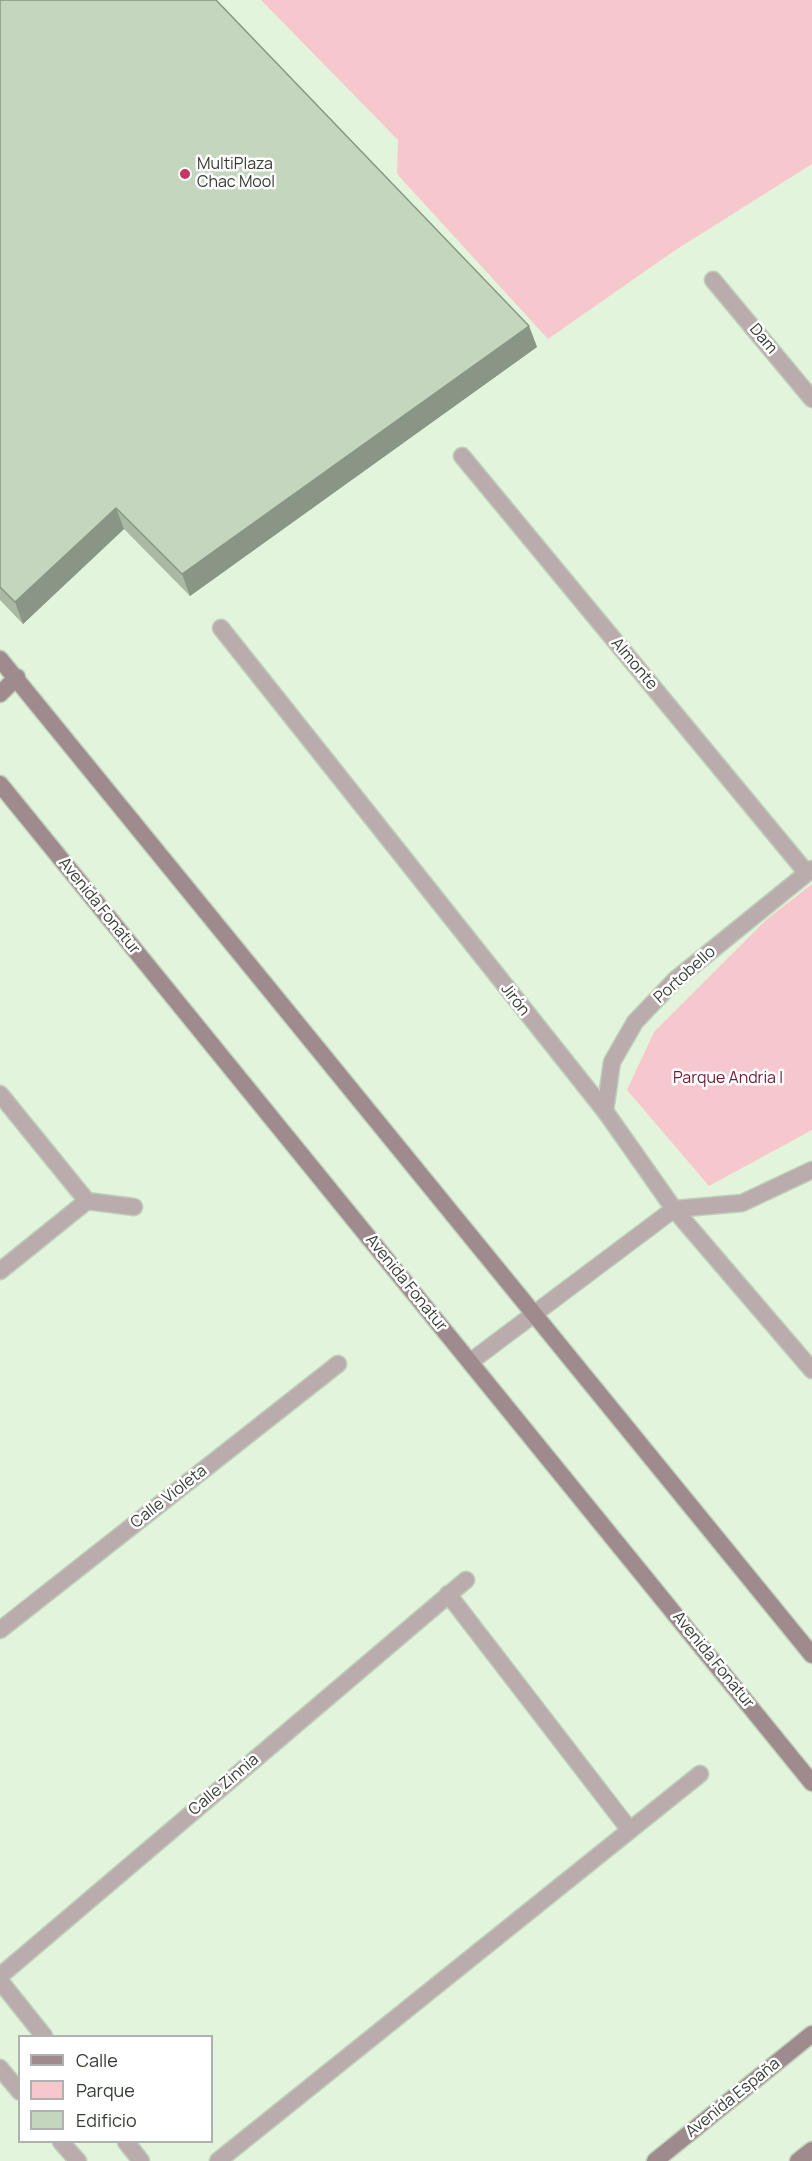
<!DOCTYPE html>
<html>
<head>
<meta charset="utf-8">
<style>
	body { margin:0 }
	#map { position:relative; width:812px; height:2161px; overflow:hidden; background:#e2f5dc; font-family:Manrope,sans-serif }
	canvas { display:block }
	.legend { position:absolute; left:18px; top:2035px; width:195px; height:108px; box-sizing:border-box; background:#fff; border:2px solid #aeb1ad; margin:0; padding:8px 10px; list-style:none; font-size:18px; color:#353d33 }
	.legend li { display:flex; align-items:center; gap:12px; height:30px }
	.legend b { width:30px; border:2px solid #aeb1ad }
</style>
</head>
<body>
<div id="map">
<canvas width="812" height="2161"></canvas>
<ul class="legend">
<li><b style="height:8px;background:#9f8a8d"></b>Calle</li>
<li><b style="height:16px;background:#f7c7ce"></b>Parque</li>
<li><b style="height:16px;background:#c4d7be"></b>Edificio</li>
</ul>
</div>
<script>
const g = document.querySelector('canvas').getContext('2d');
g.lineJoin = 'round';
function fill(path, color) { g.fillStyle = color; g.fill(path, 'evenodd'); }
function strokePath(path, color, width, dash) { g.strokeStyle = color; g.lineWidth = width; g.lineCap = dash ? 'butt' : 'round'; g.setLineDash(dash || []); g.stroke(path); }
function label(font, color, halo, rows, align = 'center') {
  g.font = font + ' Manrope,sans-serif'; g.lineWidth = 5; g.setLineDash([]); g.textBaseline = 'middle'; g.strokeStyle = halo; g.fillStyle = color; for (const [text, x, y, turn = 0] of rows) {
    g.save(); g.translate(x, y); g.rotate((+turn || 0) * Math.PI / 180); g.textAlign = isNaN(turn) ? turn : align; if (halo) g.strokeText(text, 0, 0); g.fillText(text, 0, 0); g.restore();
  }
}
fill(new Path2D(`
	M 261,0 L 812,0 L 812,164 L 674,251 L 548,339 L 397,174 L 398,140 Z
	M 812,884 L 812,1130 L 709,1186 L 627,1090 L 654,1032 L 766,920 Z`), '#f7c7ce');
const minor = new Path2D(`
	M 713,280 L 812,399
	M 462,456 L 806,872
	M 221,628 L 605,1111
	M 0,1094 L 87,1201 L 134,1207
	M 674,1209 L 812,1370
	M 0,1271 L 87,1201
	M 448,1594 L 629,1829
	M 0,1630 L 338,1364
	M 0,1976 L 466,1580
	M 218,2161 L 700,1774`);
const tertiary = new Path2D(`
	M 674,1209 L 605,1111 L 612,1062 L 635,1022 L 675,980 L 812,869
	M 674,1209 L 742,1203 L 812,1170
	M 470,1362 L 674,1209
	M 0,1981 L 44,2036
	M 0,2068 L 20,2092
	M 61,2142 L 78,2161
	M 126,2142 L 141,2161`);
const secondary = new Path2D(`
	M 0,659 L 812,1655
	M 0,694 L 17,677
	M 0,784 L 812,1783
	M 655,2161 L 812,2034
	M 798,2161 L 812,2150`);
strokePath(minor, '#bfd0ba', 19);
strokePath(tertiary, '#bfd0ba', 19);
strokePath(secondary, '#bfd0ba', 19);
strokePath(minor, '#baabad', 16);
strokePath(tertiary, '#baabad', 16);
strokePath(secondary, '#9f8a8d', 16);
fill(new Path2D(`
	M 0,0 L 529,326 L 537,347 L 190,596 L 124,529 L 23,624 L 0,600 Z`), '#a9b9a3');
fill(new Path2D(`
	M 529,326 L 537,347 L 190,596 L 182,574 Z
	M 116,508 L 124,529 L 23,624 L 15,602 Z`), '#899685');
const building = new Path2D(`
	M 0,0 L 216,0 L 529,326 L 182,574 L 116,508 L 15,602 L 0,587 Z`);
fill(building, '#c4d7be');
strokePath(building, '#899685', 1.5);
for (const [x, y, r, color] of [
	[185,174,6,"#c6375f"]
]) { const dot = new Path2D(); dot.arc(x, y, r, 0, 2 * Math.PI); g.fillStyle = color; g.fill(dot); strokePath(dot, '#fff', 2); }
label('16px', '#353d33', '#fff', [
	["MultiPlaza",197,165],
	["Chac Mool",197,183]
], 'left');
label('16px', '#353d33', '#fff', [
	["Dam",763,339,50],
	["Almonte",634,664,50],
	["Avenida Fonatur",99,906,51],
	["Portobello",685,975,-42],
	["Jirón",515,1000,52],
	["Avenida Fonatur",406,1283,51],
	["Calle Violeta",169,1497,-38],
	["Avenida Fonatur",713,1660,51],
	["Calle Zinnia",224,1785,-40],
	["Avenida España",733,2098,-39]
]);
label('16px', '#741933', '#fff', [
	["Parque Andria I",728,1079]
]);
</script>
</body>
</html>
